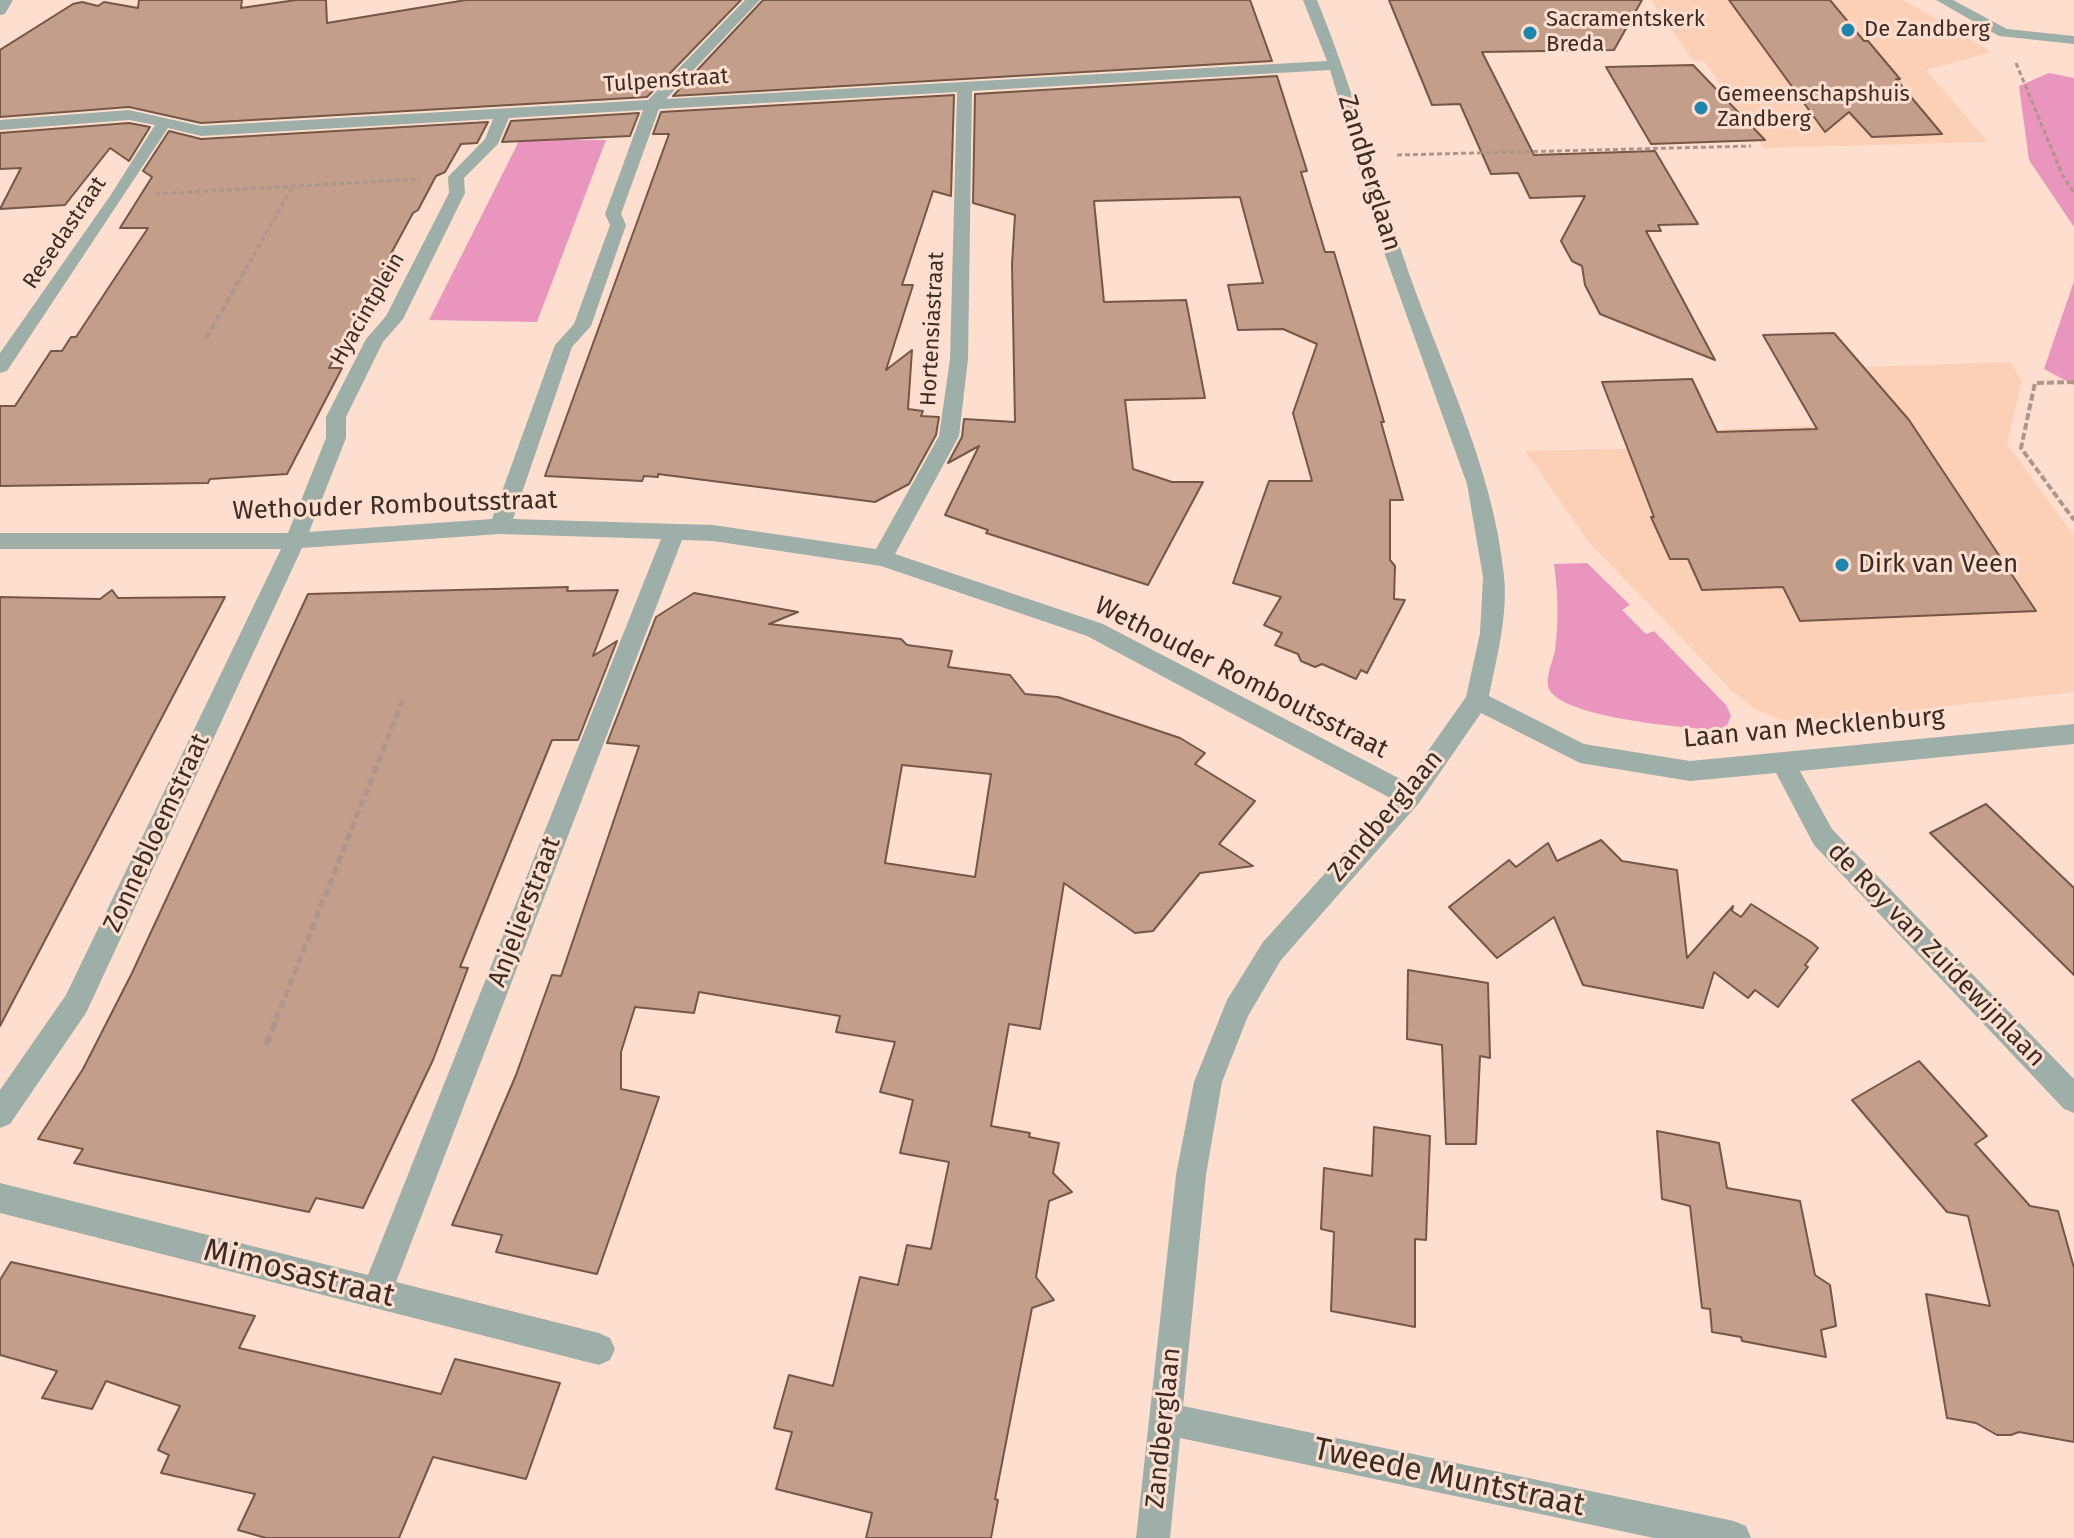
<!DOCTYPE html>
<html>
<head>
<meta charset="utf-8">
<style>
	body { margin:0 }
	canvas { display:block; background:#fedfcf }
</style>
</head>
<body>
<canvas width="2074" height="1538"></canvas>
<script>
const g = document.querySelector('canvas').getContext('2d');
g.lineJoin = 'round';
function fill(path, color) { g.fillStyle = color; g.fill(path, 'evenodd'); }
function strokePath(path, color, width, dash) { g.strokeStyle = color; g.lineWidth = width; g.lineCap = dash ? 'butt' : 'round'; g.setLineDash(dash || []); g.stroke(path); }
function label(font, color, halo, rows, align = 'center') {
  g.font = font + ' "Fira Sans",sans-serif'; g.lineWidth = 6; g.setLineDash([]); g.textBaseline = 'middle'; g.strokeStyle = halo; g.fillStyle = color; for (const [text, x, y, turn = 0] of rows) {
    g.save(); g.translate(x, y); g.rotate((+turn || 0) * Math.PI / 180); g.textAlign = isNaN(turn) ? turn : align; if (halo) g.strokeText(text, 0, 0); g.fillText(text, 0, 0); g.restore();
  }
}
fill(new Path2D(`
	M 1651,0 L 1904,0 L 1992,52 L 1926,70 L 1988,142 L 1764,148 L 1704,61 L 1693,61 Z
	M 2010,362 L 2022,381 L 2007,444 L 2074,536 L 2074,692 L 1804,722 L 1781,720 L 1753,708 L 1732,691 L 1587,540 L 1525,451 L 1729,446 L 1721,429 L 1871,424 L 1837,368 Z`), '#fccfb7');
fill(new Path2D(`
	M 2049,73 L 2074,78 L 2074,227 L 2029,160 L 2019,86 Z
	M 520,139 L 606,140 L 537,322 L 429,320 Z
	M 2074,281 L 2074,385 L 2044,369 Z
	M 1587,563 L 1630,605 L 1622,610 L 1646,634 L 1654,631 L 1726,705 L 1731,716 L 1727,725 L 1717,730 C 1689,728 1555,718 1548,686 C 1546,675 1553,661 1555,650 C 1559,621 1558,593 1554,564 Z`), '#ea95be');
const building = new Path2D(`
	M 139,0 L 242,0 L 241,8 L 296,0 L 326,0 L 327,23 L 466,0 L 741,0 L 647,97 L 201,123 L 129,107 L 0,117 L 0,50 L 73,4 L 82,2 L 98,6 L 104,2 L 138,8 Z
	M 763,0 L 1250,0 L 1272,61 L 673,96 Z
	M 1389,0 L 1642,0 L 1614,50 L 1482,52 L 1534,155 L 1655,151 L 1698,224 L 1658,225 L 1661,231 L 1646,231 L 1715,360 L 1600,314 L 1585,285 L 1582,266 L 1572,261 L 1561,241 L 1585,196 L 1530,198 L 1518,173 L 1491,174 L 1460,104 L 1432,105 Z
	M 1729,0 L 1830,0 L 1864,41 L 1868,41 L 1900,79 L 1896,79 L 1942,134 L 1872,137 L 1849,112 L 1825,132 Z
	M 1693,65 L 1765,140 L 1651,144 L 1606,67 Z
	M 1277,76 L 1307,171 L 1301,172 L 1325,252 L 1334,252 L 1384,422 L 1381,422 L 1403,500 L 1390,500 L 1390,560 L 1395,566 L 1394,599 L 1405,600 L 1367,673 L 1361,670 L 1356,679 L 1322,664 L 1315,667 L 1301,661 L 1298,654 L 1275,645 L 1282,633 L 1264,625 L 1281,597 L 1233,583 L 1269,481 L 1312,481 L 1293,413 L 1317,344 L 1283,329 L 1238,330 L 1228,285 L 1263,283 L 1240,197 L 1094,201 L 1104,302 L 1186,300 L 1205,398 L 1125,400 L 1133,469 L 1172,482 L 1203,482 L 1148,585 L 986,533 L 988,530 L 945,515 L 979,446 L 948,463 L 962,437 L 964,419 L 1015,422 L 1012,264 L 1015,215 L 973,203 L 975,94 Z
	M 954,95 L 951,196 L 933,191 L 902,285 L 913,285 L 886,370 L 912,350 L 908,409 L 923,411 L 921,416 L 939,417 L 936,435 L 909,484 L 875,502 L 658,474 L 658,477 L 644,476 L 642,481 L 545,476 L 669,134 L 653,134 L 661,112 Z
	M 639,113 L 630,136 L 502,142 L 511,121 Z
	M 488,122 L 477,143 L 461,144 L 445,172 L 436,176 L 418,210 L 413,213 L 329,368 L 342,368 L 287,474 L 210,479 L 208,483 L 0,486 L 0,406 L 15,406 L 51,351 L 62,351 L 71,337 L 76,337 L 148,228 L 120,228 L 152,177 L 143,171 L 169,131 L 201,139 Z
	M 129,123 L 150,127 L 129,161 L 110,148 L 65,205 L 0,209 L 21,168 L 0,169 L 0,133 Z
	M 1834,333 L 1909,420 L 2036,611 L 1800,621 L 1783,587 L 1702,590 L 1688,559 L 1670,559 L 1651,517 L 1654,517 L 1602,382 L 1692,379 L 1717,432 L 1817,429 L 1763,335 Z
	M 568,587 L 567,591 L 618,590 L 593,656 L 617,641 L 578,740 L 552,740 L 460,967 L 468,968 L 433,1060 L 363,1208 L 316,1198 L 309,1212 L 120,1173 L 74,1163 L 83,1149 L 38,1139 L 83,1069 L 132,973 L 308,594 Z
	M 112,590 L 118,598 L 225,597 L 0,1026 L 0,597 L 100,599 Z
	M 694,593 L 798,612 L 769,624 L 901,639 L 907,645 L 952,651 L 948,667 L 1010,675 L 1025,694 L 1058,697 L 1180,738 L 1205,753 L 1195,764 L 1255,801 L 1219,844 L 1253,866 L 1200,873 L 1153,931 L 1135,933 L 1064,883 L 1040,1029 L 1009,1024 L 991,1126 L 1030,1133 L 1029,1137 L 1059,1143 L 1053,1173 L 1072,1192 L 1049,1201 L 1036,1277 L 1054,1300 L 1032,1308 L 995,1499 L 998,1500 L 991,1538 L 866,1538 L 872,1513 L 776,1489 L 792,1432 L 774,1428 L 789,1375 L 833,1386 L 860,1277 L 898,1285 L 907,1245 L 931,1249 L 949,1162 L 900,1153 L 913,1100 L 880,1092 L 895,1042 L 836,1032 L 840,1016 L 699,992 L 694,1013 L 635,1007 L 621,1052 L 621,1089 L 659,1097 L 597,1274 L 496,1252 L 502,1235 L 452,1225 L 516,1075 L 552,975 L 561,976 L 639,746 L 607,743 L 656,617 ZM 902,765 L 991,774 L 975,877 L 885,863 Z
	M 1986,804 L 2074,888 L 2074,975 L 1930,833 Z
	M 1601,840 L 1622,861 L 1677,870 L 1687,958 L 1733,906 L 1732,911 L 1741,917 L 1751,904 L 1811,942 L 1818,948 L 1805,965 L 1808,967 L 1778,1007 L 1755,990 L 1748,998 L 1714,972 L 1703,1008 L 1583,985 L 1554,917 L 1497,958 L 1449,907 L 1509,860 L 1516,867 L 1548,843 L 1557,861 Z
	M 1408,970 L 1488,983 L 1490,1058 L 1480,1056 L 1476,1144 L 1446,1144 L 1442,1045 L 1407,1039 Z
	M 1919,1061 L 1987,1136 L 1975,1144 L 2030,1206 L 2058,1211 L 2074,1268 L 2074,1442 L 2019,1432 L 2011,1435 L 1997,1435 L 1976,1423 L 1947,1418 L 1926,1294 L 1990,1306 L 1968,1216 L 1947,1212 L 1852,1100 Z
	M 1374,1127 L 1430,1136 L 1426,1240 L 1415,1239 L 1415,1327 L 1331,1311 L 1334,1232 L 1321,1229 L 1324,1168 L 1372,1176 Z
	M 1657,1131 L 1719,1143 L 1727,1188 L 1800,1201 L 1815,1275 L 1830,1285 L 1836,1326 L 1821,1330 L 1826,1357 L 1742,1341 L 1741,1337 L 1712,1332 L 1710,1309 L 1702,1308 L 1690,1206 L 1662,1199 Z
	M 11,1262 L 255,1316 L 239,1348 L 441,1394 L 455,1359 L 560,1383 L 526,1479 L 433,1457 L 399,1538 L 266,1538 L 238,1530 L 255,1494 L 161,1473 L 169,1455 L 158,1450 L 180,1406 L 106,1381 L 92,1409 L 42,1398 L 57,1371 L 0,1355 L 0,1280 Z`);
fill(building, '#c29e8b');
strokePath(building, '#765644', 2);
strokePath(new Path2D(`
	M 2016,63 L 2062,174 L 2074,193
	M 1397,155 L 1751,146
	M 155,194 L 420,179
	M 246,269 L 292,187`), '#ae968a', 3, [5, 3]);
strokePath(new Path2D(`
	M 206,338 L 247,267
	M 2074,382 L 2035,383 L 2021,448 L 2074,520`), '#ae968a', 4, [7, 3]);
strokePath(new Path2D(`
	M 276,1019 L 403,700`), '#ae968a', 5, [8, 4]);
strokePath(new Path2D(`
	M 266,1045 L 277,1017`), '#ae968a', 6, [10, 5]);
fill(new Path2D(`
	M 0,0 L 13,0 L 5,14 L 0,15 Z
	M 745,0 L 760,0 L 666,99 L 1327,61 L 1303,0 L 1317,0 C 1351,83 1374,168 1402,253 C 1437,359 1493,463 1504,576 C 1508,615 1497,657 1489,696 L 1584,744 L 1690,761 L 2074,724 L 2074,744 L 1800,771 L 1832,829 L 2074,1079 L 2074,1113 L 2064,1109 L 1814,845 L 1776,773 L 1690,781 L 1580,763 L 1481,713 L 1419,803 L 1281,960 L 1248,1016 L 1222,1082 L 1206,1175 L 1183,1406 L 1734,1521 L 1746,1526 L 1751,1538 L 1654,1538 L 1180,1438 L 1170,1538 L 1136,1538 L 1176,1175 L 1194,1082 L 1227,1000 L 1263,942 L 1392,799 L 1087,636 L 881,566 L 713,541 L 682,540 L 396,1282 L 599,1333 L 610,1338 L 615,1349 L 610,1360 L 599,1365 L 0,1213 L 0,1183 L 368,1275 L 661,539 L 500,534 L 302,548 L 86,1013 L 10,1124 L 0,1128 L 0,1090 L 66,995 L 281,549 L 0,549 L 0,533 L 288,533 L 326,438 L 326,417 L 366,339 L 386,316 L 449,193 L 448,177 L 485,139 L 493,119 L 201,136 L 168,128 L 7,371 L 0,373 L 0,353 L 110,196 L 155,125 L 129,120 L 0,130 L 0,120 L 129,110 L 201,126 L 648,100 ZM 1330,70 L 1385,255 L 1467,484 L 1483,577 L 1480,633 L 1466,697 L 1406,782 L 1103,624 L 895,554 L 959,436 L 968,359 L 972,91 ZM 957,92 L 950,359 L 939,436 L 876,549 L 713,525 L 513,519 L 572,347 L 591,326 L 626,225 L 621,214 L 659,109 ZM 643,110 L 605,214 L 610,225 L 574,324 L 555,345 L 492,519 L 309,532 L 346,438 L 346,417 L 383,342 L 403,319 L 465,193 L 464,178 L 498,144 L 509,118 Z
	M 1936,0 L 1953,0 L 2007,29 L 2074,36 L 2074,44 L 1999,36 Z`), '#9dafa8');
for (const [x, y, r, color] of [
	[1848,30,8,"#1d86ae"],
	[1530,33,8,"#1d86ae"],
	[1701,108,8,"#1d86ae"],
	[1842,565,8,"#1d86ae"]
]) { const dot = new Path2D(); dot.arc(x, y, r, 0, 2 * Math.PI); g.fillStyle = color; g.fill(dot); strokePath(dot, '#fedfcf', 3); }
label('22px', '#3a2c24', '#fedfcf', [
	["Sacramentskerk",1546,20],
	["Breda",1546,45],
	["De Zandberg",1864,30],
	["Gemeenschapshuis",1717,95],
	["Zandberg",1717,120]
], 'left');
label('22px', '#3a2c24', '#fedfcf', [
	["Tulpenstraat",666,81,-4],
	["Resedastraat",65,233,-56],
	["Hyacintplein",368,309,-60],
	["Hortensiastraat",933,329,-87]
]);
label('26px', '#3a2c24', '#fedfcf', [
	["Zandberglaan",1369,173,73],
	["Wethouder Romboutsstraat",395,506,-2],
	["Wethouder Romboutsstraat",1241,678,27],
	["Laan van Mecklenburg",1814,728,-5],
	["Zandberglaan",1386,816,-50],
	["Zonnebloemstraat",157,833,-65],
	["Anjelierstraat",525,912,-69],
	["de Roy van Zuidewijnlaan",1936,955,46],
	["Zandberglaan",1164,1428,-84]
]);
label('26px', '#3a2c24', '#fedfcf', [
	["Dirk van Veen",1858,565]
], 'left');
label('32px', '#3a2c24', '#fedfcf', [
	["Mimosastraat",299,1274,14],
	["Tweede Muntstraat",1449,1478,12]
]);
</script>
</body>
</html>
